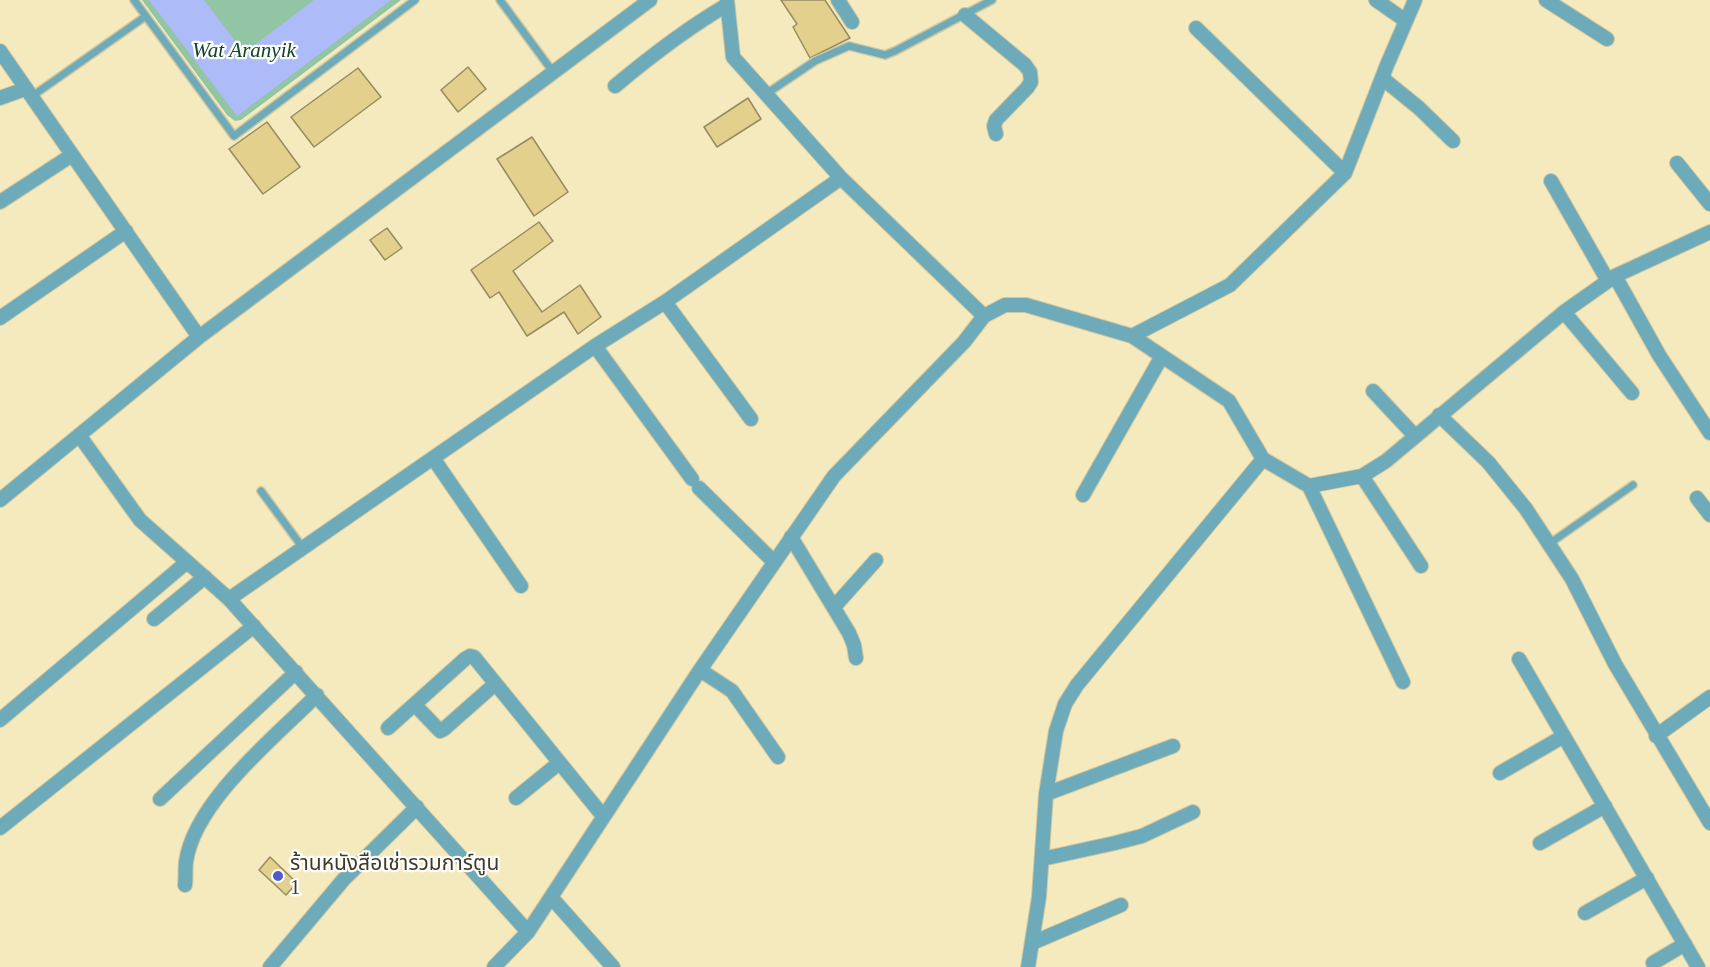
<!DOCTYPE html>
<html>
<head>
<meta charset="utf-8">
<style>
	body { margin:0 }
	canvas { display:block; background:#f5eabd }
</style>
</head>
<body>
<canvas width="1710" height="967"></canvas>
<script>
const g = document.querySelector('canvas').getContext('2d');
g.lineJoin = 'round';
function fill(path, color) { g.fillStyle = color; g.fill(path, 'evenodd'); }
function strokePath(path, color, width, dash) { g.strokeStyle = color; g.lineWidth = width; g.lineCap = dash ? 'butt' : 'round'; g.setLineDash(dash || []); g.stroke(path); }
function label(font, color, halo, rows, align = 'center') {
  g.font = font + ' "Times New Roman","Noto Sans Thai",serif'; g.lineWidth = 4.5; g.setLineDash([]); g.textBaseline = 'middle'; g.strokeStyle = halo; g.fillStyle = color; for (const [text, x, y, turn = 0] of rows) {
    g.save(); g.translate(x, y); g.rotate((+turn || 0) * Math.PI / 180); g.textAlign = isNaN(turn) ? turn : align; if (halo) g.strokeText(text, 0, 0); g.fillText(text, 0, 0); g.restore();
  }
}
fill(new Path2D(`
	M 142,0 L 401,0 L 241,120 L 235,121 L 227,115 Z`), '#92c5a4');
fill(new Path2D(`
	M 149,0 L 204,0 L 244,53 L 314,0 L 391,0 L 237,116 Z`), '#aebbf9');
const building = new Path2D(`
	M 781,0 L 825,0 L 850,38 L 810,58 L 793,27 L 797,24 Z
	M 468,67 L 486,89 L 458,112 L 441,90 Z
	M 358,68 L 381,97 L 314,147 L 291,117 Z
	M 748,98 L 761,119 L 717,147 L 704,127 Z
	M 267,122 L 300,167 L 263,194 L 229,149 Z
	M 532,137 L 568,192 L 534,216 L 497,159 Z
	M 539,222 L 553,241 L 513,271 L 542,312 L 580,285 L 601,317 L 578,334 L 564,312 L 527,336 L 499,292 L 490,298 L 471,270 Z
	M 387,228 L 402,248 L 385,260 L 370,240 Z
	M 270,857 L 297,883 L 286,895 L 259,870 Z`);
fill(building, '#e2d08c');
strokePath(building, '#968b62', 1.5);
const service = new Path2D(`
	M 134,0 L 234,136 L 415,0
	M 500,0 L 553,72
	M 766,94 L 815,61 L 849,46 L 885,55 L 895,51 L 992,0
	M 31,97 L 146,16
	M 261,491 L 303,548
	M 1549,544 L 1633,485`);
const minor = new Path2D(`
	M 838,0 L 852,22
	M 1376,0 L 1406,21
	M 1546,0 L 1607,39
	M 965,15 L 1025,65 L 1030,72 L 1031,82 L 1027,88 L 996,120 L 994,126 L 996,134
	M 1196,28 L 1345,173
	M 0,51 L 199,337
	M 1382,78 L 1419,108 L 1453,141
	M 615,86 C 651,56 687,28 727,5
	M 0,98 L 25,89
	M 1677,163 L 1710,204
	M 1551,181 L 1608,281
	M 0,202 L 72,155
	M 1615,276 L 1659,355 L 1710,433
	M 665,302 L 751,419
	M 1564,312 L 1632,393
	M 984,316 L 1005,305 L 1026,305 L 1132,336 L 1229,401 L 1263,459 L 1309,486 L 1362,476 L 1386,461 L 1564,312 L 1615,276 L 1710,232
	M 0,318 L 126,231
	M 1132,336 L 1230,285 L 1345,173 L 1387,65 L 1415,0
	M 595,346 L 692,479
	M 1373,391 L 1415,436
	M 1439,415 L 1488,462 L 1526,509 L 1572,579 L 1615,664 L 1710,823
	M 79,435 L 140,520 L 229,599
	M 433,458 L 521,586
	M 1362,476 L 1421,566
	M 1309,486 L 1403,682
	M 699,488 L 774,562
	M 1083,495 L 1162,356
	M 1697,498 L 1710,515
	M 0,500 L 199,337 L 650,0
	M 791,537 L 849,633 L 854,645 L 856,658
	M 834,607 L 876,560
	M 154,619 L 205,577
	M 1519,659 L 1698,967
	M 700,670 L 732,691 L 778,757
	M 415,705 L 440,731 L 444,729 L 495,684
	M 0,720 L 187,562
	M 388,728 L 465,659 L 470,656 L 474,657 L 603,816
	M 1656,736 L 1710,697
	M 1500,773 L 1564,736
	M 1046,794 L 1173,746
	M 516,798 L 559,763
	M 160,799 L 296,672
	M 0,828 L 254,626
	M 1540,843 L 1605,806
	M 1042,859 L 1115,843 L 1142,836 L 1193,812
	M 185,885 C 186,878 185,869 186,862 C 194,802 275,737 317,695
	M 551,897 L 613,967
	M 1585,913 L 1647,878
	M 528,932 L 229,599 L 595,346 L 665,302 L 841,178
	M 1032,943 L 1121,905
	M 1653,963 L 1685,944
	M 270,967 L 344,879 L 417,807
	M 494,967 L 528,932 L 700,670 L 834,476 L 964,342 L 984,316 L 841,178 L 733,57 L 727,0
	M 1028,967 L 1039,897 L 1046,794 L 1056,731 L 1065,704 L 1077,685 L 1263,459`);
strokePath(service, '#d0c79f', 10);
strokePath(minor, '#d0c79f', 16);
strokePath(service, '#6dabba', 7);
strokePath(minor, '#6dabba', 14);
for (const [x, y, r, color] of [
	[278,876,6,"#525ad0"]
]) { const dot = new Path2D(); dot.arc(x, y, r, 0, 2 * Math.PI); g.fillStyle = color; g.fill(dot); strokePath(dot, '#fff', 2); }
label('italic 21px', '#104327', '#fff', [
	["Wat Aranyik",244,51]
]);
label('21px', '#3e3928', '#fff', [
	["ร้านหนังสือเช่ารวมการ์ตูน",290,864],
	["1",290,888]
], 'left');
</script>
</body>
</html>
